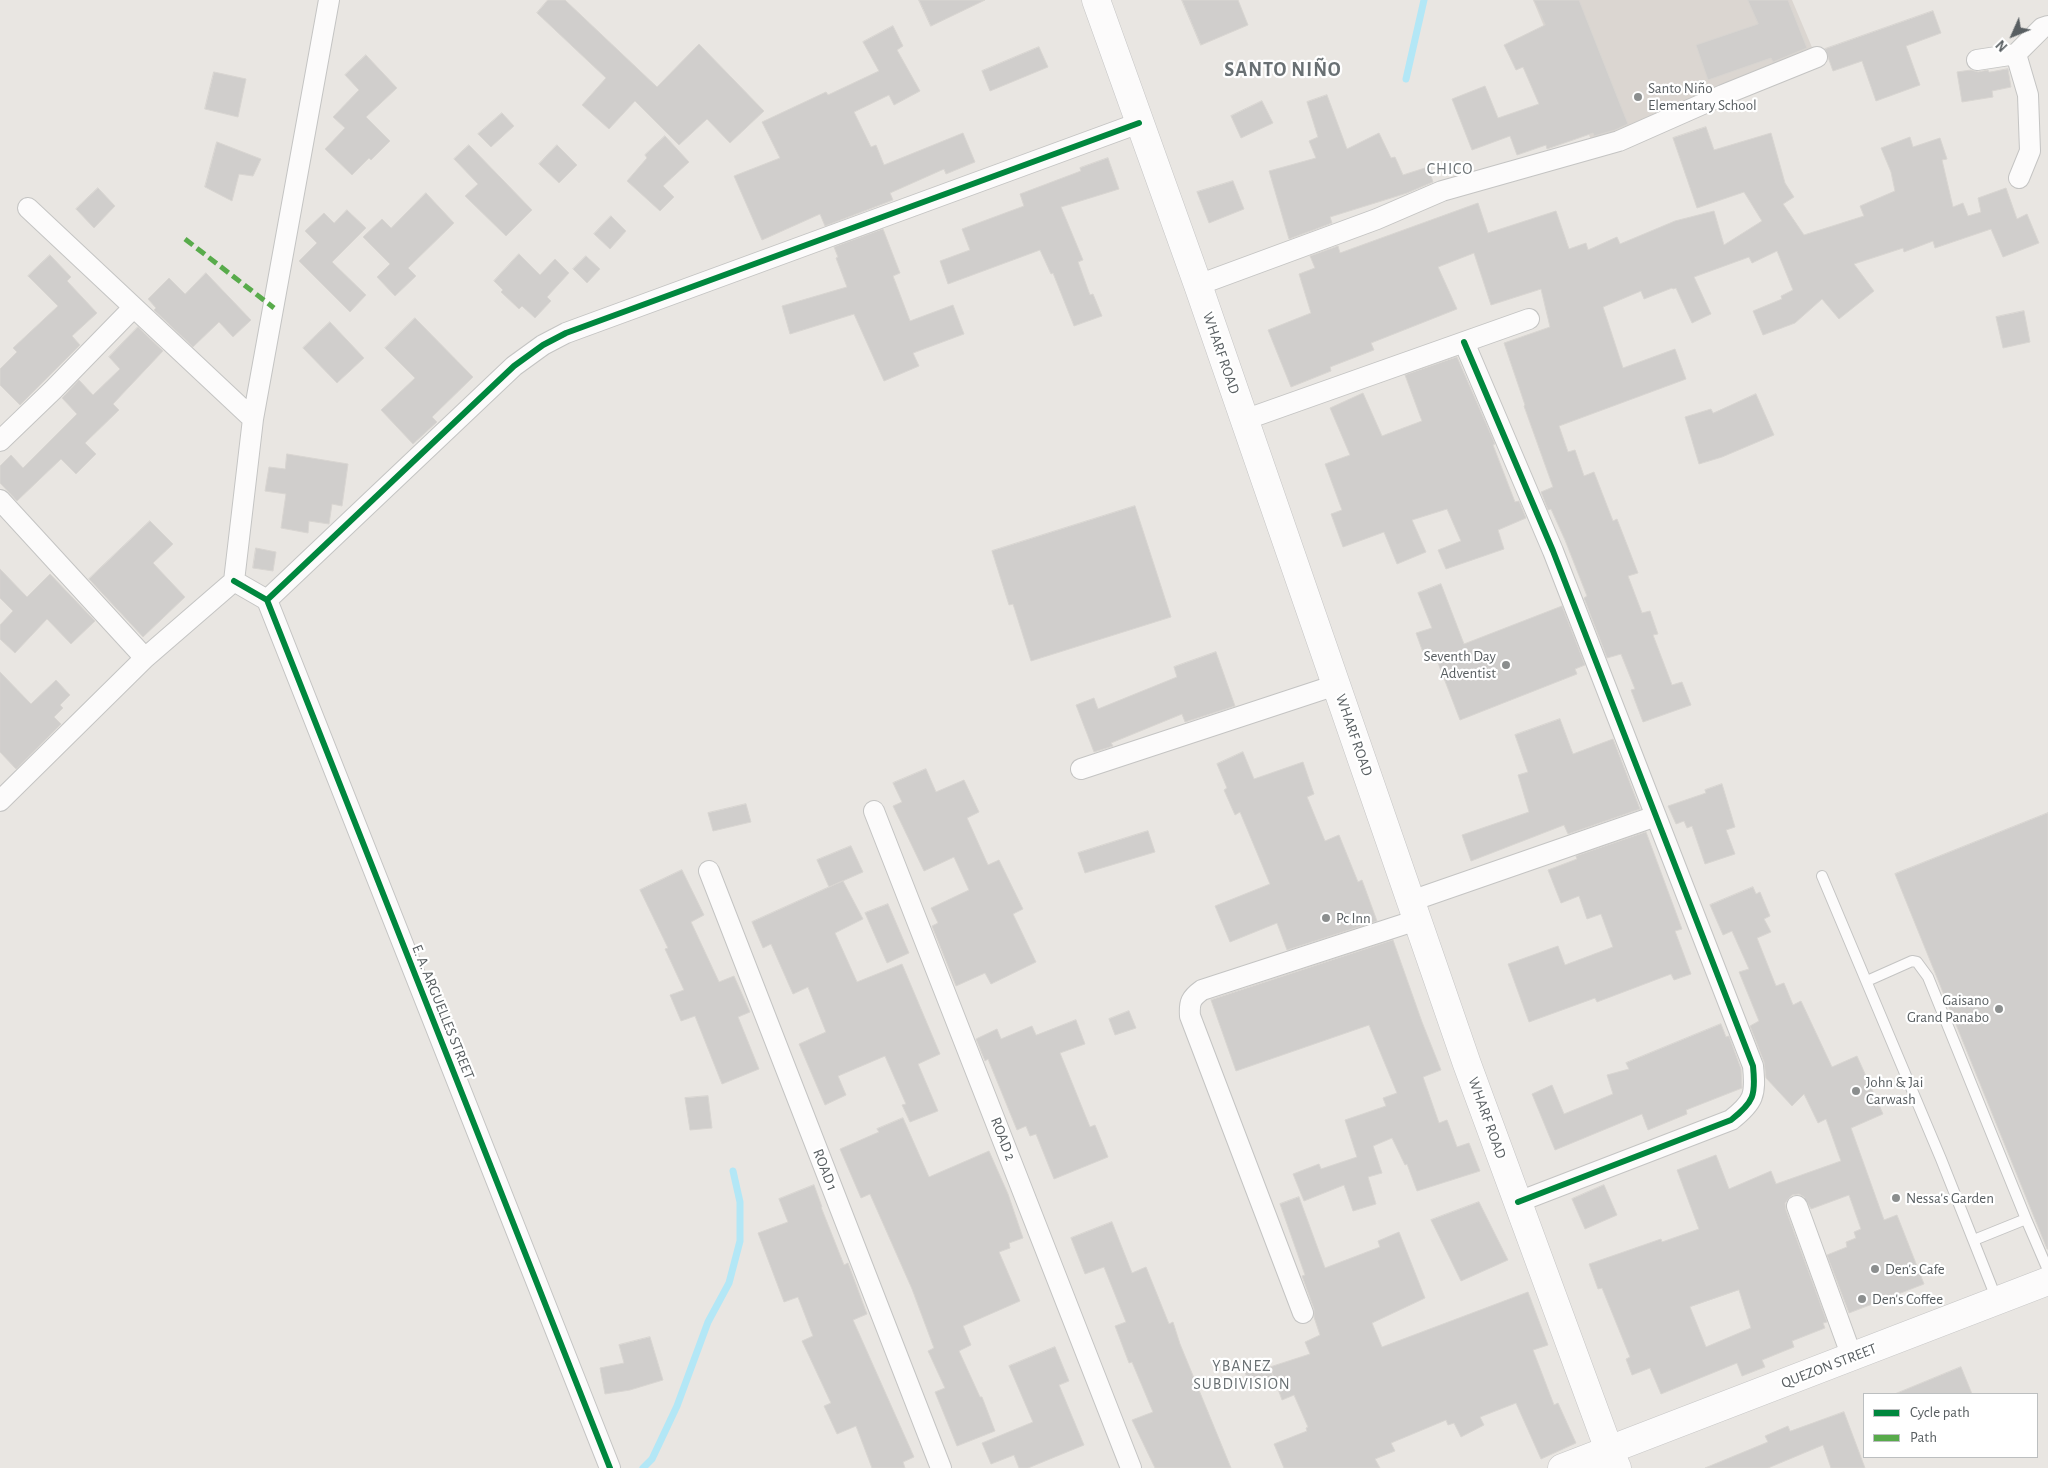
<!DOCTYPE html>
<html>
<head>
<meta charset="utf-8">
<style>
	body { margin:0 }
	#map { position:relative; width:2048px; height:1468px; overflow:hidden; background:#e9e6e2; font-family:"Alegreya Sans",sans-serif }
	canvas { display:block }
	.legend { position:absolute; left:1863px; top:1393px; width:175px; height:65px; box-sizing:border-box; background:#fff; border:1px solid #bcbfc0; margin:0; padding:6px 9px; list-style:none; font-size:15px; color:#585e61 }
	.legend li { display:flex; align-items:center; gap:10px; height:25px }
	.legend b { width:25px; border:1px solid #bcbfc0 }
	.north { position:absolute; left:1988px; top:10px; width:50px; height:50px; -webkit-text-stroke:4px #fff; paint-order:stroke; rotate:226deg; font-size:14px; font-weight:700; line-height:20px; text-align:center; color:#585e61 }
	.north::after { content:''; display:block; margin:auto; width:18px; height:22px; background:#585e61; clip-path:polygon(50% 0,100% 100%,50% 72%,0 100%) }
</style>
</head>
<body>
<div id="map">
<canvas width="2048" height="1468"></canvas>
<ul class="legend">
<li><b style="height:6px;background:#00873e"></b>Cycle path</li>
<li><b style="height:6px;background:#58ab4b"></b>Path</li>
</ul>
<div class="north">N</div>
</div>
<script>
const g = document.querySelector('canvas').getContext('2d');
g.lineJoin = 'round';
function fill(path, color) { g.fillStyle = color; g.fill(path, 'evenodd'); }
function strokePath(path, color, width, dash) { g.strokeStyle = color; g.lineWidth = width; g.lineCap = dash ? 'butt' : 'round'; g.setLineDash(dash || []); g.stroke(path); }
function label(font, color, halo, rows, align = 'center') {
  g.font = font + ' "Alegreya Sans",sans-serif'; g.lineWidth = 4.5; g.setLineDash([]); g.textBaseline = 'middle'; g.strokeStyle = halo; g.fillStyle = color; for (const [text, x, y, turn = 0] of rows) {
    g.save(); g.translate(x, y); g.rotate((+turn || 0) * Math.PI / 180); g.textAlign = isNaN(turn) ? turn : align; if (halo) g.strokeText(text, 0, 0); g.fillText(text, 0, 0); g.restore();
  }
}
fill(new Path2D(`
	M 1533,0 L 1792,0 L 1814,52 L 1592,142 Z`), '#dbd6d1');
strokePath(new Path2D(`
	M 1406,79 L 1424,0
	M 643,1468 L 652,1459 L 677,1406 L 708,1322 L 729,1283 L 740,1241 L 740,1202 L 733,1171`), '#b3e7f6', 7);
const building = new Path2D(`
	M 548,0 L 565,0 L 657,87 L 699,44 L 764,111 L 730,143 L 707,119 L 679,145 L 635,101 L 609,129 L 582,105 L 606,78 L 537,13 Z
	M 919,0 L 985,0 L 931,26 Z
	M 1182,0 L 1238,0 L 1248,25 L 1201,45 Z
	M 1534,0 L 1579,0 L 1628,124 L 1615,130 L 1594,136 L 1593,133 L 1547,149 L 1546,145 L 1517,155 L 1510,136 L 1472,150 L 1452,99 L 1485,86 L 1498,118 L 1539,104 L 1523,67 L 1516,70 L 1504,45 L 1545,25 Z
	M 1748,0 L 1788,0 L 1807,48 L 1773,62 L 1771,58 L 1708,80 L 1696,45 L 1758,24 Z
	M 1933,11 L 1941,33 L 1906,46 L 1920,85 L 1876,101 L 1862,61 L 1833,71 L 1825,49 Z
	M 893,26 L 903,46 L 897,50 L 920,91 L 894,105 L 889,95 L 854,112 L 871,147 L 876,145 L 884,165 L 963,133 L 975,162 L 946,174 L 944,169 L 890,193 L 893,200 L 825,226 L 820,214 L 762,240 L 734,176 L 780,158 L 762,122 L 826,92 L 828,95 L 879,71 L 863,42 Z
	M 1039,47 L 1048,67 L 990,91 L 982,71 Z
	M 366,55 L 397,88 L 366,117 L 390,141 L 371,160 L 369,158 L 352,175 L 325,149 L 345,128 L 333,117 L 359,90 L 345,75 Z
	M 2008,69 L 2011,87 L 1992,91 L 1993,97 L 1962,102 L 1957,72 L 1971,70 L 1978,72 L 1988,70 L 1989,72 Z
	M 214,72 L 246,79 L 238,117 L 205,109 Z
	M 1327,95 L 1347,149 L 1379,133 L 1391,158 L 1395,157 L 1403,175 L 1428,167 L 1433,182 L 1407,193 L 1330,217 L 1332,223 L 1289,239 L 1269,171 L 1316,158 L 1309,141 L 1318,137 L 1307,102 Z
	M 1262,101 L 1273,123 L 1241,138 L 1231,116 Z
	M 502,113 L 514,126 L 491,147 L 478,134 Z
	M 1706,127 L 1714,150 L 1771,133 L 1785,183 L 1794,197 L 1783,204 L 1804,235 L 1864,216 L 1860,206 L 1895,191 L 1891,172 L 1881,148 L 1910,137 L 1913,147 L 1940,138 L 1947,159 L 1942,160 L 1953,207 L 1963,203 L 1968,216 L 1981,212 L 1978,198 L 2006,188 L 2017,219 L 2027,214 L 2039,243 L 2003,257 L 1991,229 L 1935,248 L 1933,241 L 1904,252 L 1903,248 L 1854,264 L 1874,291 L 1839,319 L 1822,299 L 1795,323 L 1763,335 L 1753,311 L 1782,299 L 1781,296 L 1793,290 L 1777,251 L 1752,263 L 1749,257 L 1694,277 L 1711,314 L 1692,323 L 1676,288 L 1673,289 L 1672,288 L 1644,299 L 1641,291 L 1603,307 L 1623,368 L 1675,349 L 1686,379 L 1559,426 L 1568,452 L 1575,450 L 1584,476 L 1594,472 L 1613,521 L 1617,519 L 1638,573 L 1628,576 L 1642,613 L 1650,611 L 1658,634 L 1653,635 L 1672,685 L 1682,682 L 1691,705 L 1643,722 L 1631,690 L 1635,689 L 1621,654 L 1607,658 L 1584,598 L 1587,596 L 1565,540 L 1551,509 L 1548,510 L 1541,492 L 1553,487 L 1524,406 L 1525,405 L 1504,343 L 1550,327 L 1541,289 L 1491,305 L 1474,253 L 1438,267 L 1457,309 L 1371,343 L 1374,350 L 1330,367 L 1331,371 L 1291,387 L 1268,330 L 1311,313 L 1299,274 L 1315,268 L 1310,256 L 1338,246 L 1340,253 L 1478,203 L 1488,233 L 1556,211 L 1569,249 L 1586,243 L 1588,250 L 1617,237 L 1620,244 L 1675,221 L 1714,211 L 1724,245 L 1762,221 L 1744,192 L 1697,208 L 1673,138 Z
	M 665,136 L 689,162 L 663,186 L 674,197 L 660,211 L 627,181 L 647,158 L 645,155 Z
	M 217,142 L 261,159 L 253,176 L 239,174 L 232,201 L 205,187 Z
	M 469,145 L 532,210 L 506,236 L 465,196 L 478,184 L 454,159 Z
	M 557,145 L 577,165 L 559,183 L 539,164 Z
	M 1108,158 L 1119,189 L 1061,207 L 1083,260 L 1078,262 L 1090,295 L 1093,294 L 1102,316 L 1074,326 L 1053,273 L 1051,274 L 1040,250 L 948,284 L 940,261 L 970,250 L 962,229 L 1024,206 L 1020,194 L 1081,171 L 1080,168 Z
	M 1233,181 L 1244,209 L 1209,223 L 1197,192 Z
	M 98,188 L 115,206 L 94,228 L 76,209 Z
	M 426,193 L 454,223 L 408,268 L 416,276 L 395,296 L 377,277 L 390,264 L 363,237 L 382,219 L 391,228 Z
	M 347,210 L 366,228 L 332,262 L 366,295 L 350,312 L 299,261 L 317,243 L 305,231 L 324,213 L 334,223 Z
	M 611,216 L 626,231 L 610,249 L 594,234 Z
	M 883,229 L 900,273 L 893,276 L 910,321 L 953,305 L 964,334 L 913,353 L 919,366 L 884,381 L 854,314 L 790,334 L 782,306 L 847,287 L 836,258 L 838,257 L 834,247 Z
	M 519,254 L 540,275 L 555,259 L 569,273 L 547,297 L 551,301 L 535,318 L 522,306 L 519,309 L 501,292 L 503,290 L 494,281 Z
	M 50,255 L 71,277 L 67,281 L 97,313 L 72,336 L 80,345 L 20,405 L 0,385 L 0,369 L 17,352 L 13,348 L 58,306 L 28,276 Z
	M 586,256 L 600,269 L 587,283 L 573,269 Z
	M 206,273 L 251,320 L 233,337 L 219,322 L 193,347 L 154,310 L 156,308 L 148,299 L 169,278 L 185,294 Z
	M 2024,311 L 2030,342 L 2003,348 L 1996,317 Z
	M 415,318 L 473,377 L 432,417 L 437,422 L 413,444 L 381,410 L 415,378 L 385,348 Z
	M 330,322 L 364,358 L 337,383 L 303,348 Z
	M 138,327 L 163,351 L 113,404 L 119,410 L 85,443 L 96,454 L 76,474 L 61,459 L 17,501 L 0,483 L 0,466 L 11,455 L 23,468 L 77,414 L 62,398 L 79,380 L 93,395 L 120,369 L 109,357 Z
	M 1457,357 L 1495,444 L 1493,445 L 1515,502 L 1519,501 L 1526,518 L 1498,530 L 1504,549 L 1446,569 L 1438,550 L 1461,541 L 1447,509 L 1412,520 L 1426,552 L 1397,564 L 1384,532 L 1343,547 L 1331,514 L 1342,510 L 1325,464 L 1350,455 L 1330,408 L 1363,393 L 1382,436 L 1422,421 L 1405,375 Z
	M 1756,394 L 1774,435 L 1722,457 L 1699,464 L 1685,417 L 1711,409 L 1713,413 Z
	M 287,454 L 348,464 L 342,506 L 332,504 L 329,524 L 309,521 L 308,533 L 281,528 L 286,494 L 265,491 L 269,467 L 285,469 Z
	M 1135,506 L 1171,617 L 1031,661 L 1013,604 L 1009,605 L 992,551 Z
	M 150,521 L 173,544 L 153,563 L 185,597 L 143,637 L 89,579 Z
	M 256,548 L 276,552 L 273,571 L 253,568 Z
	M 0,569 L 27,597 L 50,574 L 95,621 L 71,644 L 47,619 L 15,653 L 0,639 L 0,625 L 13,611 L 0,598 Z
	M 1441,584 L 1464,644 L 1562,606 L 1585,665 L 1575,669 L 1577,674 L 1460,720 L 1435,655 L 1425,658 L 1416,633 L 1432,628 L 1418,593 Z
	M 1216,652 L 1235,706 L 1185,722 L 1182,714 L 1111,743 L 1113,746 L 1094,752 L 1076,705 L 1094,698 L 1098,709 L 1177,677 L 1174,667 Z
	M 0,672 L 31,704 L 56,680 L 70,695 L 60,705 L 63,708 L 54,717 L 61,724 L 16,769 L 0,752 Z
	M 1560,719 L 1573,754 L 1613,739 L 1640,809 L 1568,834 L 1564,825 L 1471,861 L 1462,835 L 1529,812 L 1518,775 L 1528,772 L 1515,735 Z
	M 1243,752 L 1254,779 L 1303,762 L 1314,794 L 1307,797 L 1325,841 L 1339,835 L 1358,882 L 1362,880 L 1377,921 L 1287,950 L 1277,923 L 1230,942 L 1215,906 L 1270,884 L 1240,812 L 1235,815 L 1224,790 L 1227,788 L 1217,764 Z
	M 926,769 L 936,792 L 964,780 L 979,812 L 967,818 L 988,865 L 999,860 L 1023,909 L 1013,914 L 1036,962 L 991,984 L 985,973 L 956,986 L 932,926 L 938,923 L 931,908 L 969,890 L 954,857 L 924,871 L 893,806 L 902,802 L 893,783 Z
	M 1722,784 L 1735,827 L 1726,830 L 1735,854 L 1705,864 L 1692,826 L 1687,828 L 1684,821 L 1676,824 L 1668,806 L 1706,793 L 1705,790 Z
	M 746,804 L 751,822 L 713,831 L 708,813 Z
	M 2048,813 L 2048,1249 L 2047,1249 L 1895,874 Z
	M 1148,831 L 1155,852 L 1085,873 L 1078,853 Z
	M 1646,832 L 1682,929 L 1675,931 L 1691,974 L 1674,980 L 1671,974 L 1597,1002 L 1595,998 L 1529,1022 L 1508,964 L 1558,946 L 1565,965 L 1613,947 L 1601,914 L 1587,919 L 1579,896 L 1561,903 L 1548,870 L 1577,859 L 1576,856 Z
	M 851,846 L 863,872 L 829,887 L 817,860 Z
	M 682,870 L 704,915 L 691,922 L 719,982 L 734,976 L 750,1012 L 738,1017 L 759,1069 L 722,1084 L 695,1016 L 681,1021 L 670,995 L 684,990 L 665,949 L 668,948 L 640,890 Z
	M 843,881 L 863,919 L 835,933 L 857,982 L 902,964 L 940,1054 L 918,1064 L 938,1111 L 910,1122 L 902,1105 L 906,1104 L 885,1056 L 838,1076 L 846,1095 L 825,1105 L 799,1044 L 826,1032 L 808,987 L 793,994 L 771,944 L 763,948 L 752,922 Z
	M 1753,887 L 1756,894 L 1760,892 L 1770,916 L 1764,919 L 1771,932 L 1757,938 L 1776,986 L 1784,983 L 1793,1005 L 1801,1001 L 1832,1067 L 1857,1056 L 1883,1114 L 1851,1128 L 1884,1220 L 1897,1215 L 1924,1284 L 1849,1313 L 1827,1255 L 1847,1247 L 1846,1242 L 1856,1238 L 1854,1232 L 1861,1229 L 1849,1195 L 1811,1209 L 1804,1197 L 1799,1194 L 1792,1195 L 1785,1203 L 1786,1210 L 1827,1322 L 1823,1323 L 1825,1328 L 1792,1341 L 1794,1347 L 1762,1360 L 1765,1367 L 1742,1376 L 1737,1363 L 1661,1394 L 1650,1368 L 1632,1375 L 1626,1359 L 1630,1357 L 1602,1288 L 1598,1289 L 1589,1264 L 1661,1239 L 1662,1242 L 1699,1229 L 1677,1170 L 1716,1155 L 1729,1189 L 1771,1171 L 1776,1184 L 1841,1161 L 1826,1119 L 1818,1123 L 1804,1094 L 1792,1106 L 1766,1078 L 1764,1062 L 1750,1026 L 1759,1021 L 1739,972 L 1749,969 L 1732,931 L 1723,935 L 1710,905 ZM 1739,1290 L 1751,1328 L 1706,1347 L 1690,1307 Z
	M 888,904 L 909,953 L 887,963 L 865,913 Z
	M 1393,940 L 1422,1022 L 1441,1070 L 1423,1077 L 1439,1123 L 1447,1120 L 1457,1147 L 1469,1143 L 1480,1171 L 1417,1191 L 1407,1164 L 1405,1165 L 1392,1138 L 1373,1146 L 1382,1173 L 1368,1177 L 1376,1204 L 1353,1211 L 1344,1185 L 1304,1201 L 1293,1174 L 1319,1164 L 1321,1169 L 1357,1157 L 1345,1120 L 1386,1106 L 1383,1098 L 1397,1093 L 1369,1025 L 1236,1071 L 1211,1000 Z
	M 1129,1011 L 1136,1028 L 1115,1035 L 1109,1019 Z
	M 1076,1020 L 1085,1044 L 1060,1053 L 1090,1127 L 1095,1125 L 1108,1157 L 1054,1179 L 1036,1134 L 1030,1136 L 1026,1126 L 1017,1130 L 988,1059 L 985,1061 L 976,1039 L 997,1029 L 1001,1039 L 1032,1026 L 1036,1035 Z
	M 1721,1024 L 1726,1037 L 1729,1036 L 1741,1069 L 1742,1088 L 1686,1110 L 1687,1114 L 1648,1130 L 1642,1114 L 1555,1150 L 1532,1094 L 1552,1085 L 1564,1114 L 1613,1094 L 1607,1075 L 1629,1069 L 1626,1063 Z
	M 708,1096 L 712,1128 L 690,1130 L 685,1098 Z
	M 903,1118 L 929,1177 L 989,1151 L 1008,1194 L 1023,1238 L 1009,1243 L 1010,1248 L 999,1252 L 1020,1301 L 963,1326 L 971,1345 L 959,1351 L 980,1397 L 982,1397 L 995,1431 L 957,1446 L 935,1392 L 945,1388 L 928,1351 L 934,1348 L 912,1289 L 870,1194 L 861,1198 L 840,1149 L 879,1132 L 877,1129 Z
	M 814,1185 L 822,1207 L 821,1207 L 844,1265 L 848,1263 L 867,1314 L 853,1320 L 914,1457 L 903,1462 L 905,1468 L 872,1468 L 856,1426 L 837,1434 L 824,1406 L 831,1403 L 802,1341 L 813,1336 L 798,1297 L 784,1302 L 758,1233 L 788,1222 L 779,1199 Z
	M 1604,1185 L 1617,1215 L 1585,1229 L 1572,1199 Z
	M 1299,1197 L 1325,1268 L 1380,1247 L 1378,1241 L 1399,1232 L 1425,1298 L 1372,1323 L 1382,1347 L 1528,1292 L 1548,1345 L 1533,1350 L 1554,1405 L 1558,1403 L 1576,1443 L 1541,1459 L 1516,1403 L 1480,1417 L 1484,1425 L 1461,1437 L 1454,1423 L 1448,1425 L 1446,1420 L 1391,1443 L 1395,1451 L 1375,1459 L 1380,1468 L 1284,1468 L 1274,1444 L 1307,1431 L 1306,1428 L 1308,1427 L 1294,1395 L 1282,1400 L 1270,1367 L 1310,1354 L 1305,1342 L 1320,1335 L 1314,1317 L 1314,1309 L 1302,1276 L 1305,1275 L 1280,1204 Z
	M 1479,1202 L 1508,1260 L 1461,1281 L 1431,1220 Z
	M 1112,1222 L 1132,1273 L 1146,1267 L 1169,1324 L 1173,1322 L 1180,1344 L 1231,1468 L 1155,1468 L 1132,1420 L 1153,1412 L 1132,1362 L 1129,1363 L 1115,1326 L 1126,1322 L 1104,1267 L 1085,1274 L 1071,1238 Z
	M 650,1337 L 663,1380 L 630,1390 L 605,1394 L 600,1368 L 624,1363 L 619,1345 Z
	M 1055,1347 L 1069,1381 L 1059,1385 L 1084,1445 L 1028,1468 L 1019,1468 L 1014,1455 L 991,1464 L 982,1443 L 1033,1422 L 1009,1366 Z
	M 1268,1361 L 1274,1381 L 1250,1389 L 1244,1368 Z
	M 1961,1367 L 1972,1394 L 1895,1394 Z
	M 1844,1412 L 1865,1468 L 1831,1468 L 1823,1445 L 1768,1468 L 1705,1468 L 1768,1442 L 1765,1436 L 1788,1426 L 1790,1431 Z`);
fill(building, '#d0cecc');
strokePath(building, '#d8d5d1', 1);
const lane = new Path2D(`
	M 1822,876 L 1941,1159 L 1997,1300
	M 1867,981 L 1912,961 L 1917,962 L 1928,977 L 2026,1219 L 1974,1240
	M 2026,1219 L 2048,1270`);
const street = new Path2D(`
	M 2016,54 L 2028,95 L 2030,151 L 2019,178
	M 1977,60 L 2016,54 L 2042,28 L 2048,26
	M 28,208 L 253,419
	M 1198,285 L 1377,219 L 1442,191 L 1619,141 L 1723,95 L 1817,57
	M 1464,342 L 1553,551 L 1753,1066 C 1756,1095 1754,1102 1731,1120 L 1518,1202
	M 1244,420 L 1529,319
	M 0,441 L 53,390 L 133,308
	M 0,500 L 145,658
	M 234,581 L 267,600 L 610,1468
	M 267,600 L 514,366 L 543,345 L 566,333 L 1139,123
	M 1081,769 L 1336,685
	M 0,801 L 145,658 L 234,581 L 253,419 L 329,0
	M 874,811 L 1131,1468
	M 709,871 L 941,1468
	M 1411,901 L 1656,816
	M 1797,1206 L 1852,1357
	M 1303,1313 L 1190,1016 C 1189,1002 1191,998 1202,990 L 1417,920`);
const secondary = new Path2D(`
	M 1096,0 L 1198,285 L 1467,1064 L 1609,1450 L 1617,1468
	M 1562,1468 L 2048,1281`);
strokePath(lane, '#c4c4c3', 12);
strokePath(street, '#c4c4c3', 22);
strokePath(secondary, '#c5c5c5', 29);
strokePath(lane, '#fcfbfb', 10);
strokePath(street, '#fcfbfb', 20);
strokePath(secondary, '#fcfbfb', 28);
strokePath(new Path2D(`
	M 185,239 L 274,308`), '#58ab4b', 5, [10, 5]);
strokePath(new Path2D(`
	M 1464,342 L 1553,551 L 1753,1066 C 1756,1095 1754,1102 1731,1120 L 1518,1202
	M 234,581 L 267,600 L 610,1468
	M 267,600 L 514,366 L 543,345 L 566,333 L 1139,123`), '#00873e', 6);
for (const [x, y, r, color] of [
	[1638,97,5,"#8b8e8e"],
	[1506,665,5,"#8b8e8e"],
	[1326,918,5,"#8b8e8e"],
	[1999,1009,5,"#8b8e8e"],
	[1856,1091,5,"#8b8e8e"],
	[1896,1198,5,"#8b8e8e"],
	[1875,1269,5,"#8b8e8e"],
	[1862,1299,5,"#8b8e8e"]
]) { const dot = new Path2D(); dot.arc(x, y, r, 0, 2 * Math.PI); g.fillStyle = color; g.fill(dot); strokePath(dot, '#fff', 2); }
label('15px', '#585e61', '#fff', [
	["Santo Niño",1648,88],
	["Elementary School",1648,105],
	["Seventh Day",1496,656,"right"],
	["Adventist",1496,673,"right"],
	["Pc Inn",1336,918],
	["Gaisano",1989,1000,"right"],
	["Grand Panabo",1989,1017,"right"],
	["John & Jai",1866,1082],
	["Carwash",1866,1099],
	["Nessa's Garden",1906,1198],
	["Den's Cafe",1885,1269],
	["Den's Coffee",1872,1299]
], 'left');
label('15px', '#585e61', '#fff', [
	["WHARF ROAD",1221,353,71],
	["WHARF ROAD",1354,735,71],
	["E. A. ARGUELLES STREET",443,1012,68],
	["WHARF ROAD",1487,1118,70],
	["ROAD 2",1003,1139,69],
	["ROAD 1",825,1170,69],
	["QUEZON STREET",1829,1366,-21]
]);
g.letterSpacing = '1px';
label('16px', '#697073', '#fff', [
	["CHICO",1450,169],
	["YBANEZ",1242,1366],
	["SUBDIVISION",1242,1384]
]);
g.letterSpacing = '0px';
g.letterSpacing = '1px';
label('bold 20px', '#697073', '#fff', [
	["SANTO NIÑO",1283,70]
]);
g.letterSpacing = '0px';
</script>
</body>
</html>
